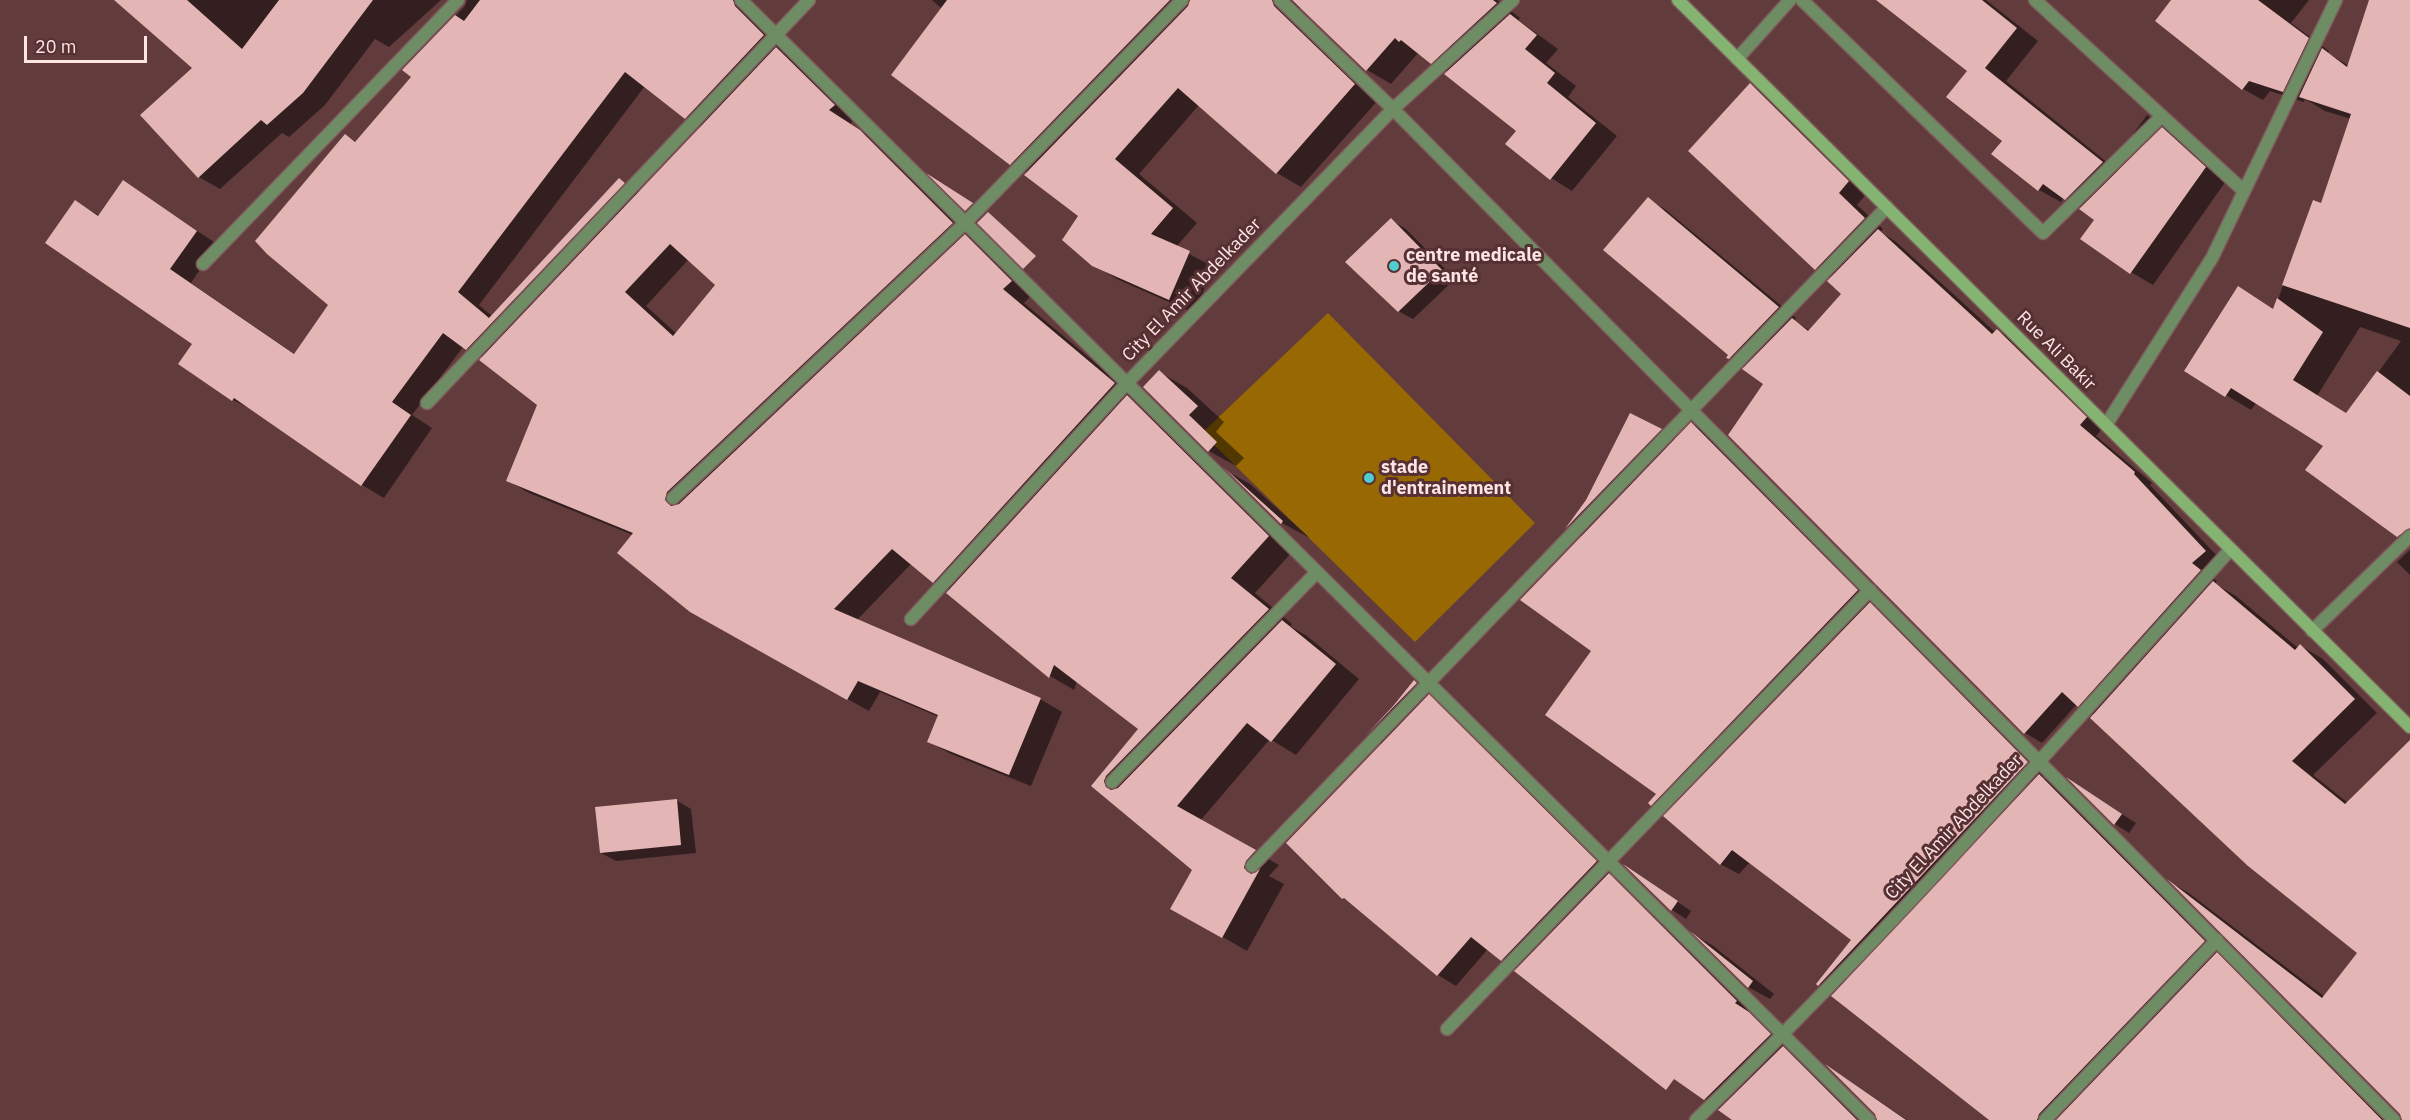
<!DOCTYPE html>
<html>
<head>
<meta charset="utf-8">
<style>
	body { margin:0 }
	#map { position:relative; width:2410px; height:1120px; overflow:hidden; background:#623b3c; font-family:"IBM Plex Sans",sans-serif }
	canvas { display:block }
	.scale { position:absolute; left:24px; top:36px; width:123px; height:27px; box-sizing:border-box; border:3px solid #fde5e5; border-top:0; padding-left:8px; font-size:18px; line-height:21px; white-space:nowrap; color:#fde5e5; -webkit-text-stroke:4px #563032; paint-order:stroke }
</style>
</head>
<body>
<div id="map">
<canvas width="2410" height="1120"></canvas>
<div class="scale">20 m</div>
</div>
<script>
const g = document.querySelector('canvas').getContext('2d');
g.lineJoin = 'round';
function fill(path, color) { g.fillStyle = color; g.fill(path, 'evenodd'); }
function strokePath(path, color, width, dash) { g.strokeStyle = color; g.lineWidth = width; g.lineCap = dash ? 'butt' : 'round'; g.setLineDash(dash || []); g.stroke(path); }
function label(font, color, halo, rows, align = 'center') {
  g.font = font + ' "IBM Plex Sans",sans-serif'; g.lineWidth = 6; g.setLineDash([]); g.textBaseline = 'middle'; g.strokeStyle = halo; g.fillStyle = color; for (const [text, x, y, turn = 0] of rows) {
    g.save(); g.translate(x, y); g.rotate((+turn || 0) * Math.PI / 180); g.textAlign = isNaN(turn) ? turn : align; if (halo) g.strokeText(text, 0, 0); g.fillText(text, 0, 0); g.restore();
  }
}
fill(new Path2D(`
	M 1328,313 L 1535,523 L 1415,642 L 1202,433 Z`), '#986903');
fill(new Path2D(`
	M 120,0 L 441,0 L 389,47 L 375,39 L 325,105 L 289,137 L 282,133 L 220,189 L 199,177 L 194,68 Z
	M 467,0 L 739,0 L 785,48 L 782,52 L 798,61 L 855,118 L 850,124 L 882,145 L 974,236 L 971,239 L 987,249 L 1033,294 L 1024,303 L 1136,397 L 1133,400 L 1152,411 L 1293,551 L 1255,593 L 1292,624 L 1290,626 L 1307,636 L 1359,679 L 1296,755 L 1270,739 L 1200,821 L 1279,865 L 1269,876 L 1284,884 L 1247,951 L 1172,908 L 1194,869 L 1093,786 L 1140,729 L 1077,681 L 1074,690 L 1050,676 L 948,593 L 950,591 L 934,582 L 912,563 L 856,621 L 1040,699 L 1062,712 L 1031,786 L 951,754 L 929,742 L 939,717 L 880,692 L 869,711 L 713,624 L 633,535 L 529,493 L 507,480 L 538,405 L 483,358 L 463,347 L 412,415 L 432,428 L 384,498 L 362,485 L 255,411 L 233,400 L 194,344 L 76,202 L 100,216 L 123,182 L 217,244 L 191,283 L 296,355 L 330,305 L 345,136 L 357,142 L 413,77 L 404,70 L 465,6 ZM 645,86 L 686,118 L 702,127 L 641,192 L 619,179 L 492,316 L 479,305 ZM 689,259 L 717,285 L 677,334 L 646,306 Z
	M 932,0 L 1497,0 L 1520,18 L 1518,20 L 1558,49 L 1546,63 L 1576,86 L 1568,97 L 1617,136 L 1572,191 L 1551,178 L 1518,131 L 1448,72 L 1419,52 L 1391,84 L 1367,70 L 1301,7 L 1298,9 L 1296,17 L 1379,99 L 1301,187 L 1277,173 L 1199,105 L 1139,174 L 1197,223 L 1176,247 L 1214,267 L 1194,313 L 1119,280 L 1093,265 L 1080,215 L 1027,173 L 1011,163 L 942,9 Z
	M 1878,0 L 1986,0 L 2038,41 L 2006,81 L 2119,172 L 2148,143 L 2133,134 L 2147,115 L 2168,127 L 2171,129 L 2168,132 L 2184,142 L 2226,181 L 2153,285 L 2131,272 L 2096,219 L 2082,208 L 2064,197 L 2061,202 L 2039,190 L 1994,153 L 2004,141 L 1969,71 Z
	M 2173,0 L 2309,0 L 2291,23 L 2329,51 L 2328,53 L 2349,66 L 2371,0 L 2410,0 L 2410,543 L 2398,536 L 2325,445 L 2257,402 L 2251,410 L 2226,395 L 2238,288 L 2274,310 L 2314,202 L 2322,205 L 2351,119 L 2325,111 L 2305,99 L 2304,102 L 2270,91 L 2263,100 L 2243,89 ZM 2360,327 L 2401,341 L 2347,415 L 2317,396 Z
	M 1751,85 L 1769,96 L 1867,193 L 1857,205 L 1883,229 L 1880,232 L 1895,241 L 1996,333 L 1998,331 L 2015,341 L 2103,428 L 2096,436 L 2152,483 L 2150,485 L 2222,561 L 2208,574 L 2217,581 L 2215,584 L 2236,596 L 2298,648 L 2301,646 L 2323,659 L 2377,713 L 2313,775 L 2348,803 L 2410,746 L 2410,1120 L 2403,1120 L 2401,1113 L 2175,885 L 2190,894 L 2325,997 L 2360,953 L 2095,715 L 2077,704 L 2042,743 L 2025,733 L 1765,384 L 1746,368 L 1728,357 L 1730,354 L 1648,199 L 1666,210 L 1796,318 L 1794,321 L 1809,330 L 1843,294 L 1832,278 L 1816,269 Z
	M 1391,220 L 1406,229 L 1455,279 L 1413,319 L 1398,311 Z
	M 1159,372 L 1187,388 L 1224,422 L 1216,432 L 1244,458 L 1236,466 L 1209,451 Z
	M 1631,415 L 1677,440 L 1692,424 L 1713,436 L 1878,603 L 1875,607 L 1889,615 L 2046,773 L 2042,777 L 2062,789 L 2227,955 L 2223,958 L 2240,968 L 2391,1120 L 1988,1120 L 1989,1118 L 1835,994 L 1819,984 L 1853,940 L 1750,862 L 1739,874 L 1720,864 L 1668,814 L 1652,804 L 1658,794 L 1593,651 L 1583,537 L 1568,528 L 1587,501 Z
	M 1232,474 L 1250,484 L 1310,538 L 1282,523 Z
	M 2410,550 L 2410,575 L 2397,562 Z
	M 1415,682 L 1431,692 L 1428,696 L 1447,707 L 1614,873 L 1611,876 L 1629,887 L 1757,1013 L 1755,1016 L 1770,1026 L 1790,1047 L 1787,1050 L 1806,1061 L 1865,1120 L 1735,1120 L 1618,1038 L 1569,1014 L 1516,971 L 1518,969 L 1488,949 L 1456,986 L 1438,975 L 1354,904 L 1343,898 L 1383,745 L 1368,736 Z
	M 2075,784 L 2136,823 L 2129,833 L 2115,824 Z
	M 676,800 L 691,809 L 696,853 L 616,861 L 601,853 Z
	M 1638,875 L 1691,911 L 1686,919 L 1672,910 Z
	M 1699,938 L 1712,945 L 1774,994 L 1770,999 L 1748,987 Z
	M 1834,1071 L 1848,1080 L 1907,1120 L 1878,1120 L 1876,1114 Z`), '#0007');
fill(new Path2D(`
	M 114,0 L 187,0 L 242,49 L 279,0 L 373,0 L 303,93 L 267,125 L 261,120 L 198,178 L 140,115 L 192,68 Z
	M 480,0 L 733,0 L 735,6 L 764,35 L 685,119 L 625,72 L 458,292 L 489,318 L 619,178 L 625,183 L 466,350 L 443,333 L 392,402 L 411,415 L 361,486 L 234,398 L 232,401 L 178,364 L 192,344 L 45,243 L 75,200 L 98,216 L 123,180 L 197,231 L 170,269 L 294,354 L 328,305 L 267,254 L 255,241 L 345,134 L 355,142 L 411,77 L 402,70 L 455,15 L 464,21 Z
	M 947,0 L 1170,0 L 1010,165 L 891,75 Z
	M 1190,0 L 1272,0 L 1274,6 L 1355,84 L 1276,174 L 1178,88 L 1115,159 L 1173,208 L 1151,234 L 1190,251 L 1169,300 L 1092,266 L 1062,240 L 1078,216 L 1024,175 L 1188,6 Z
	M 1292,0 L 1493,0 L 1497,3 L 1431,64 L 1401,40 L 1399,42 L 1395,38 L 1366,71 Z
	M 1876,0 L 1982,0 L 2017,28 L 1985,68 L 2103,162 L 2065,200 L 2043,184 L 2038,191 L 1991,154 L 2002,141 L 1946,97 L 1967,71 Z
	M 2171,0 L 2258,0 L 2309,38 L 2283,92 L 2249,81 L 2242,90 L 2155,21 Z
	M 2369,0 L 2410,0 L 2410,328 L 2282,285 L 2313,200 L 2321,203 L 2351,114 L 2299,97 L 2322,48 L 2347,67 Z
	M 1510,14 L 1537,35 L 1525,49 L 1555,73 L 1547,83 L 1596,123 L 1550,180 L 1505,144 L 1516,131 L 1444,74 Z
	M 776,47 L 835,105 L 829,110 L 860,130 L 953,223 L 667,492 L 665,500 L 671,506 L 679,504 L 965,234 L 1012,281 L 1003,289 L 1115,383 L 933,583 L 892,549 L 834,609 L 1041,698 L 1009,775 L 927,742 L 938,715 L 858,681 L 847,700 L 690,612 L 617,553 L 633,533 L 506,481 L 537,405 L 479,360 ZM 670,244 L 715,285 L 673,336 L 625,292 Z
	M 1750,83 L 1849,181 L 1839,193 L 1865,218 L 1815,270 L 1688,151 Z
	M 2162,127 L 2206,167 L 2130,274 L 2080,239 L 2094,220 L 2079,209 Z
	M 926,173 L 973,203 L 965,211 Z
	M 1648,197 L 1779,307 L 1729,359 L 1726,358 L 1728,355 L 1603,250 Z
	M 988,212 L 1036,256 L 1023,269 L 977,223 Z
	M 1391,218 L 1442,270 L 1398,312 L 1345,262 Z
	M 1878,229 L 1992,334 L 1997,329 L 2087,417 L 2080,425 L 2135,472 L 2134,474 L 2206,551 L 2192,563 L 2201,570 L 2078,707 L 2062,692 L 2024,734 L 1728,435 L 1763,384 L 1742,369 L 1792,318 L 1808,331 L 1841,294 L 1827,281 Z
	M 2238,286 L 2273,309 L 2277,298 L 2323,332 L 2293,380 L 2346,413 L 2377,371 L 2410,396 L 2410,528 L 2397,537 L 2305,470 L 2323,446 L 2231,388 L 2225,397 L 2184,371 Z
	M 1159,370 L 1198,406 L 1189,415 L 1217,442 L 1208,452 L 1143,387 Z
	M 1127,395 L 1269,536 L 1231,578 L 1269,609 L 1106,776 L 1104,781 L 1106,787 L 1111,790 L 1118,788 L 1282,620 L 1336,664 L 1271,742 L 1247,723 L 1177,806 L 1256,850 L 1246,861 L 1244,868 L 1251,874 L 1260,869 L 1222,938 L 1170,909 L 1192,870 L 1091,786 L 1138,729 L 1054,665 L 1049,678 L 946,593 Z
	M 1630,413 L 1662,429 L 1565,529 L 1586,500 Z
	M 1691,422 L 1858,590 L 1651,806 L 1648,803 L 1656,794 L 1545,715 L 1591,651 L 1520,600 Z
	M 1222,466 L 1283,521 L 1281,524 Z
	M 2213,581 L 2295,650 L 2300,644 L 2355,699 L 2292,761 L 2345,804 L 2410,740 L 2410,1120 L 2402,1120 L 2400,1114 L 2167,879 L 2322,998 L 2357,953 L 2248,866 L 2090,718 Z
	M 1870,602 L 2028,762 L 1818,986 L 1816,984 L 1851,940 L 1732,850 L 1720,865 L 1663,816 Z
	M 1414,680 L 1417,683 L 1365,736 L 1394,705 Z
	M 1429,694 L 1597,861 L 1501,961 L 1471,937 L 1437,976 L 1344,898 L 1342,899 L 1286,843 Z
	M 2039,774 L 2205,941 L 2039,1114 L 2037,1120 L 1989,1120 L 1831,996 Z
	M 2066,777 L 2122,814 L 2114,825 Z
	M 677,799 L 681,845 L 600,853 L 595,807 Z
	M 1623,864 L 1678,901 L 1671,911 Z
	M 1609,873 L 1737,1001 L 1735,1003 L 1749,1012 L 1771,1034 L 1704,1100 L 1674,1079 L 1666,1090 L 1514,971 Z
	M 1690,931 L 1753,981 L 1748,988 Z
	M 2217,952 L 2382,1120 L 2056,1120 Z
	M 1783,1046 L 1857,1120 L 1732,1120 L 1718,1110 Z
	M 1825,1064 L 1906,1120 L 1877,1120 L 1875,1114 Z`), '#e4b5b5');
const street = new Path2D(`
	M 741,0 L 1869,1120
	M 1280,0 L 1393,109 L 2394,1120
	M 1802,0 L 2043,233 L 2162,116
	M 2035,0 L 2244,191
	M 1737,59 L 1790,0
	M 203,264 L 458,0
	M 427,403 L 809,0
	M 2106,425 L 2212,258 L 2336,0
	M 673,498 L 965,223 L 1182,0
	M 911,619 L 1126,384 L 1393,109 L 1513,0
	M 2312,631 L 2410,536
	M 1112,782 L 1316,573
	M 1252,866 L 1887,207
	M 1447,1029 L 1870,590
	M 1696,1120 C 1883,939 2056,743 2230,550
	M 2045,1120 L 2217,940`);
const secondary = new Path2D(`
	M 1678,0 L 2410,727`);
strokePath(street, '#7e5a5a', 15);
strokePath(secondary, '#7e5a5a', 15);
strokePath(street, '#6f8d64', 12);
strokePath(secondary, '#84b372', 12);
for (const [x, y, r, color] of [
	[1394,266,6,"#52cdcf"],
	[1369,478,6,"#52cdcf"]
]) { const dot = new Path2D(); dot.arc(x, y, r, 0, 2 * Math.PI); g.fillStyle = color; g.fill(dot); strokePath(dot, '#563032', 2); }
label('bold 18px', '#fde5e5', '#563032', [
	["centre medicale",1406,256],
	["de santé",1406,277],
	["stade",1381,468],
	["d'entrainement",1381,489]
], 'left');
label('18px', '#fde5e5', '#563032', [
	["City El Amir Abdelkader",1192,290,-46],
	["Rue Ali Bakir",2056,351,45],
	["City El Amir Abdelkader",1954,827,-47]
]);
</script>
</body>
</html>
